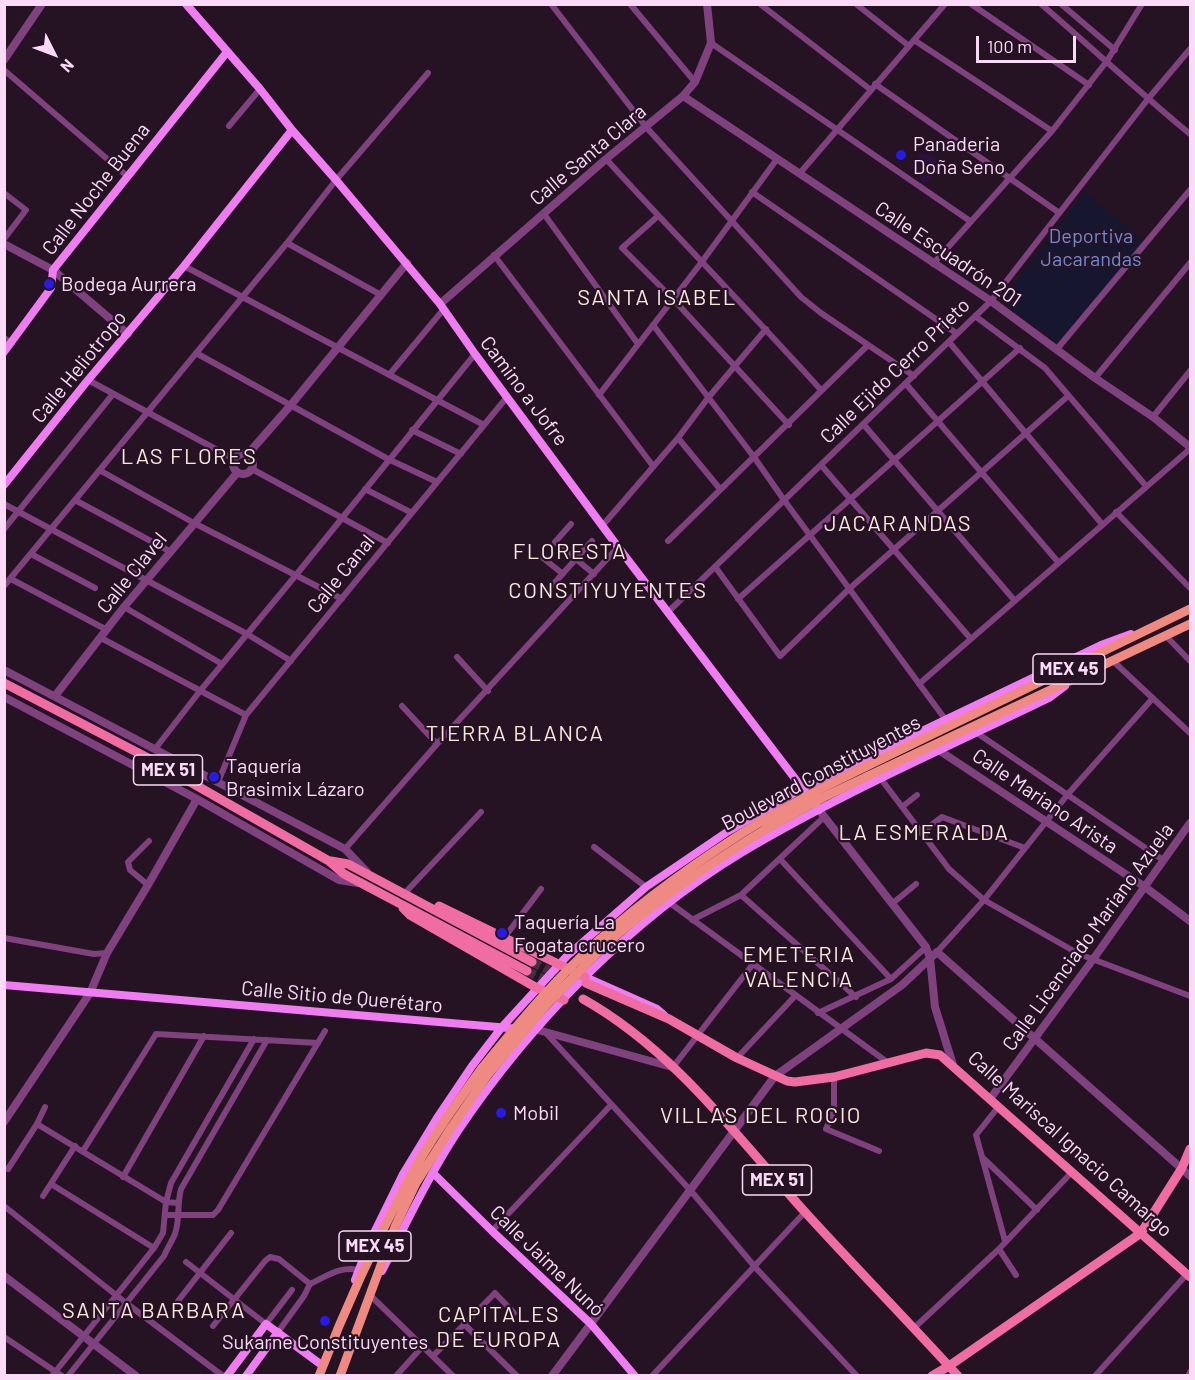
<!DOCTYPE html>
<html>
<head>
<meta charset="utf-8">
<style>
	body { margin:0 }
	#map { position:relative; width:1195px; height:1380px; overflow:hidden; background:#251223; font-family:Barlow,sans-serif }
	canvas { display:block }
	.frame { position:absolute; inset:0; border:6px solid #fbdaf8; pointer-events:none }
	.north { position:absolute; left:24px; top:24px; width:60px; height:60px; -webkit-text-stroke:4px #251223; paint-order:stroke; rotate:132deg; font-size:16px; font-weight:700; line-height:24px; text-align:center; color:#fbdaf8 }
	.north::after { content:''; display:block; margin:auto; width:21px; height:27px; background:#fbdaf8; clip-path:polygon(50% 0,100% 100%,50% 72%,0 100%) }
	.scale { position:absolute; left:976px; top:36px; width:100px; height:27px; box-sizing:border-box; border:3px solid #fbdaf8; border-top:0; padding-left:8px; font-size:18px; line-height:21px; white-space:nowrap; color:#fbdaf8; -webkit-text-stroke:4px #251223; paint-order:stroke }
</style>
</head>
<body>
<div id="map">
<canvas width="1195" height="1380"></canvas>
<div class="frame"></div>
<div class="north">N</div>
<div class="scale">100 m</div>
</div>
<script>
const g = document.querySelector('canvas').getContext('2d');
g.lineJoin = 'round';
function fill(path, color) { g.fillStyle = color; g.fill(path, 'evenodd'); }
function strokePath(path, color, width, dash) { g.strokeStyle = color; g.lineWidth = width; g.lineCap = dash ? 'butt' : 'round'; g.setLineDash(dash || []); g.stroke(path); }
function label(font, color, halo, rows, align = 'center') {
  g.font = font + ' Barlow,sans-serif'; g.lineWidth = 4.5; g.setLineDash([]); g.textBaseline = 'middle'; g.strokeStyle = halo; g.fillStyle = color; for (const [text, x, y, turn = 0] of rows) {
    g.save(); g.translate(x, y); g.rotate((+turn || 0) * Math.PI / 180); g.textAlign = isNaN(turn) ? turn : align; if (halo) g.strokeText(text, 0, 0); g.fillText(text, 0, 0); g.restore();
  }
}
fill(new Path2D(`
	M 1085,192 L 1146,243 L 1084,317 L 1058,343 L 1001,301 Z`), '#16172f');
fill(new Path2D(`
	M 919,153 L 929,154 L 938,159 L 939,171 L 924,184 L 910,165 Z`), '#2d1040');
strokePath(new Path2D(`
	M 532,962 L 558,975
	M 527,971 L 552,983`), '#453043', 9, [9, 4.5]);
strokePath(new Path2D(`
	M 551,4 L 646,127 L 801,297 L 821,313 L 914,376
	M 630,4 L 695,82
	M 760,4 L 871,90
	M 856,4 L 909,46
	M 971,4 L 1089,85
	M 1041,4 C 1091,47 1139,92 1190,134
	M 1061,4 L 1115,50
	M 914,40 L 1052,131
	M 711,43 L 970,221
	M 4,70 L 127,176
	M 875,84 L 1058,212
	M 229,126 L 260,89
	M 606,159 C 677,237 751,312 821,390
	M 800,173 L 945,4
	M 752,192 L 956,333
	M 4,193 L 26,210 L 4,239
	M 544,214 L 638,344
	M 658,216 L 622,248 L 673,299 L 789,425
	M 287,243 L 381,295
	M 494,255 L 653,466
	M 933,264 L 1052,131 L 1107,61 L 1142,4
	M 184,266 L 484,425
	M 975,316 L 1045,368 L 1146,486
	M 653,325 L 754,457 L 784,500 L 945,719
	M 4,338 L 12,343
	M 949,342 L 1102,524
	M 1057,349 L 1190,190
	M 196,353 L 388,459 L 437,482
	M 389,375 L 443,310
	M 1095,378 L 1190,263
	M 88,380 L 234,459
	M 906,384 L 1058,562
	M 599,395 L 701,263 L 777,159
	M 1153,417 L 1190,371
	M 864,425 L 1015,601
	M 412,430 L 461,454
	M 678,438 L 720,489
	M 821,465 L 971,639
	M 252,469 L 388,543
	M 101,471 L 194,523 L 342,599
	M 365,489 L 412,513
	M 75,500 L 171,552
	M 4,504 L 247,634 L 291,661
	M 1116,512 L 1190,588
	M 571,524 L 555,542 L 594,574
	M 603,525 L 678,438 L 708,398 L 766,329
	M 4,529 L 113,394
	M 668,541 L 868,345
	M 31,554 L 95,588
	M 543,558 L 563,574
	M 716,568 L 780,656 L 849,589 L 1068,396
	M 11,579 L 107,630
	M 4,586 L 287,243 L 336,180 L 428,73
	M 549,589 L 592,541
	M 738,599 L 1020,348
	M 124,607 L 222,664
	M 668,612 L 991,301 L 1148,99 L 1190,49
	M 1166,636 L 1190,661
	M 101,638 L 246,715
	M 457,657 L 488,691
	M 1113,661 L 1190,733
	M 919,684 L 1190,449
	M 402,706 L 437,744
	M 977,733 L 1163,860
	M 155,749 L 200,691 L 296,575 L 475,354
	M 881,779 L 949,869 L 984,900 L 1079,954 L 1190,996
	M 218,782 L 246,715 L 507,397
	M 902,807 L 917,795
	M 921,833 L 942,817 L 1025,848
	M 594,847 L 646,887
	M 345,849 L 437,744 L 618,547
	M 780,859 L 891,979
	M 148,885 L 130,870 L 128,862 L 149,841
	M 403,895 L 481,812
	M 741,895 L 856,997
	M 670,903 L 887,1062
	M 893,903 L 916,884
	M 692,920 L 741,895 L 824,817
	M 4,938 L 94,954 L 107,953
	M 504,938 L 541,889
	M 937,952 L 984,900 L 1068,794 L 1153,698
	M 818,1013 L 891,979 L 926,947
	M 546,1033 L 691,1191 L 755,1267 L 857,1376
	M 737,1058 L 795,996
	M 673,1067 L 753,964
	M 834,1077 L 834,1110 L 826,1129 L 879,1151
	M 999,1106 L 976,1135 L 1005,1241
	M 37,1124 L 166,1202 L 178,1203
	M 83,1151 L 156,1034 L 318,1043
	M 983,1158 L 1037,1210
	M 8,1169 L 37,1124 L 45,1107
	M 123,1177 L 204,1036
	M 51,1184 L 154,1248
	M 43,1196 L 75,1146
	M 4,1206 L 126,1303 L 223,1376
	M 165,1215 L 213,1215 L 218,1210 L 325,1031
	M 492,1231 L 611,1105
	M 999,1249 L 1016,1275
	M 186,1262 L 266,1324 L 292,1290
	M 310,1284 C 327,1276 343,1264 362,1271
	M 370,1295 L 453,1376
	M 178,1301 L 231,1233
	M 464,1324 L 517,1376
	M 213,1326 L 265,1261 L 270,1257 L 279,1259 L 310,1284 L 304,1296 L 278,1332
	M 914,1328 L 999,1249 L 1071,1173
	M 4,1337 L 62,1376
	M 433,1356 L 495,1293 L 514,1313
	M 52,1376 L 154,1248 L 163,1233 L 166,1202 L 171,1183 L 254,1039
	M 68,1376 L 164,1256 C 167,1249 172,1241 175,1234 C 180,1219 177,1204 181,1189 L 267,1040
	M 396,1376 L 422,1347
	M 652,1376 L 805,1212
	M 1095,1376 L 1187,1274
	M 1188,1376 L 1190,1372`), '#7f427f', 6);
strokePath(new Path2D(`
	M 4,60 L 42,4
	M 683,96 L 991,301 L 1095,378 L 1153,417 L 1190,447
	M 4,244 L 53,270 L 128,334
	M 440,304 L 606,159 L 683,96 L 695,82 L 711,43 L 707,4
	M233 464a10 10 0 1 1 20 0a10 10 0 1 1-20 0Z
	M 247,455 L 290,406 L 407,263
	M 4,670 L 345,849 L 367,872
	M 55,696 L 124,607 L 237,473
	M 4,697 L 197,799 L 339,880 L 358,883
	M 940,751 L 1145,887 L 1190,921
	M 819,810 L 926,947 L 930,958 L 935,1007 L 953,1065
	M 538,1030 L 672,1067
	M 990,1099 L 1094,958 L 1190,823
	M 4,1122 L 90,993 L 107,953 L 148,885 L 197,799
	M 4,1276 L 136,1376
	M 552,1376 L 775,1076 L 902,985 L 937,952 L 1190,1176`), '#7f427f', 8);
strokePath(new Path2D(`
	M 186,4 L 260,89 L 292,130 L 336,180 L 440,304 L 475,354 L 618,547 L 819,810
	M 4,352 L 51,288 L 53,270 L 227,52
	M 4,485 L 88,380 L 184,266 L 292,130
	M 585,977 L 657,1009 L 664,1015
	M 4,985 L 521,1029
	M 433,1173 L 492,1231 L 591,1324 L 635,1376
	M 382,1271 C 406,1224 429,1175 458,1131 C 530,1024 630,920 741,853 C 840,794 946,748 1049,698 L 1065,686
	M 355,1280 L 370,1241 L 403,1174 L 437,1118 L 472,1066 L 502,1027 L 567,956 L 646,887 L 727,832 L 803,788 L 1101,645 L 1131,634
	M 227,1376 L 266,1324 L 323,1366
	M 246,1376 L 278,1332`), '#f07cf1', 8);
strokePath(new Path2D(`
	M 4,683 L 148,758 L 329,861 L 344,874 L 527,971
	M 331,861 L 348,864 L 532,962
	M 439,906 L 585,977
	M 403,908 L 410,915 L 537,988 L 564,1000
	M 586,983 L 669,1019 L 737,1058 L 787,1081 L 795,1082 L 834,1077 L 926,1053 L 940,1055 L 1190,1277
	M 583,999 C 674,1050 737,1137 805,1212 C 855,1267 908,1321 958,1376
	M 932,1376 L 949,1366 L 1141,1233 L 1182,1168 L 1190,1149`), '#ef6da2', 9);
strokePath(new Path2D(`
	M 865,767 L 1190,609
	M 866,777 L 1190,624
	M 599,940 C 649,895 703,857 760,822
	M 604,946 C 655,901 709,864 766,829
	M 319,1376 C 345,1308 375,1243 409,1179 C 430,1140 456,1104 482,1068
	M 340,1376 L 395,1227 L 416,1183 L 451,1128 L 489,1073`), '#ee8a82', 9);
strokePath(new Path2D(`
	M 760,822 L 820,789 L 865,767
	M 766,829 L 824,797 L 866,777
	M 482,1068 C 519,1023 555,979 599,940
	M 489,1073 L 548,1003 L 604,946`), '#ee8a82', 9);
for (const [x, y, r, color] of [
	[901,155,6,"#291be6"],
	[49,284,6,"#291be6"],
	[214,777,6,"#291be6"],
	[502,933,6,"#291be6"],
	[501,1113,6,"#291be6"],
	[325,1321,6,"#291be6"]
]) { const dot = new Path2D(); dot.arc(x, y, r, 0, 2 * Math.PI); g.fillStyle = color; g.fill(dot); strokePath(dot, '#251223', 2); }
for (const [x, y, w] of [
	[1069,669,72],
	[168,770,69],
	[777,1180,69],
	[375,1246,72]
]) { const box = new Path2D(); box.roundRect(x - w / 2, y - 15, w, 30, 4.5); g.fillStyle = '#251223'; g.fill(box); strokePath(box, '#fbdaf8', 1.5); }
label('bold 18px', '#fbdaf8', null, [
	["MEX 45",1069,669],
	["MEX 51",168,770],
	["MEX 51",777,1180],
	["MEX 45",375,1246]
]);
label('20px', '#fbdaf8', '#251223', [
	["Panaderia",913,144],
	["Doña Seno",913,167],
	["Bodega Aurrera",61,284],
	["Taquería",226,766],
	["Brasimix Lázaro",226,789],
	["Taquería La",514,922],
	["Fogata crucero",514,945],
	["Mobil",513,1113],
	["Sukarne Constituyentes",325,1342,"center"]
], 'left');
label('20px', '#fbdaf8', '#251223', [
	["Calle Santa Clara",588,155,-40],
	["Calle Noche Buena",96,189,-52],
	["Calle Escuadrón 201",948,254,34],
	["Calle Heliotropo",79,367,-51],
	["Calle Ejido Cerro Prieto",895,371,-44],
	["Camino a Jofre",524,391,53],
	["Calle Clavel",132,573,-51],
	["Calle Canal",341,574,-51],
	["Boulevard Constituyentes",821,773,-28],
	["Calle Mariano Arista",1045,801,34],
	["Calle Licenciado Mariano Azuela",1088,937,-54],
	["Calle Sitio de Querétaro",342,997,5],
	["Calle Mariscal Ignacio Camargo",1070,1144,42],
	["Calle Jaime Nunó",547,1261,44]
]);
label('20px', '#6e8ad4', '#251223', [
	["Deportiva",1091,236],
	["Jacarandas",1091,259]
]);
g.letterSpacing = '1.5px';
label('22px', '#fbe7dc', '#251223', [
	["SANTA ISABEL",657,298],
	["LAS FLORES",189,457],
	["JACARANDAS",898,524],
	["FLORESTA",570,552],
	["CONSTIYUYENTES",608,591],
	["TIERRA BLANCA",515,734],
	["LA ESMERALDA",924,833],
	["EMETERIA",799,955],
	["VALENCIA",799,980],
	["VILLAS DEL ROCIO",761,1116],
	["SANTA BARBARA",154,1311],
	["CAPITALES",499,1315],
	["DE EUROPA",499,1340]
]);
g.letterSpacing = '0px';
</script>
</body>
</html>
